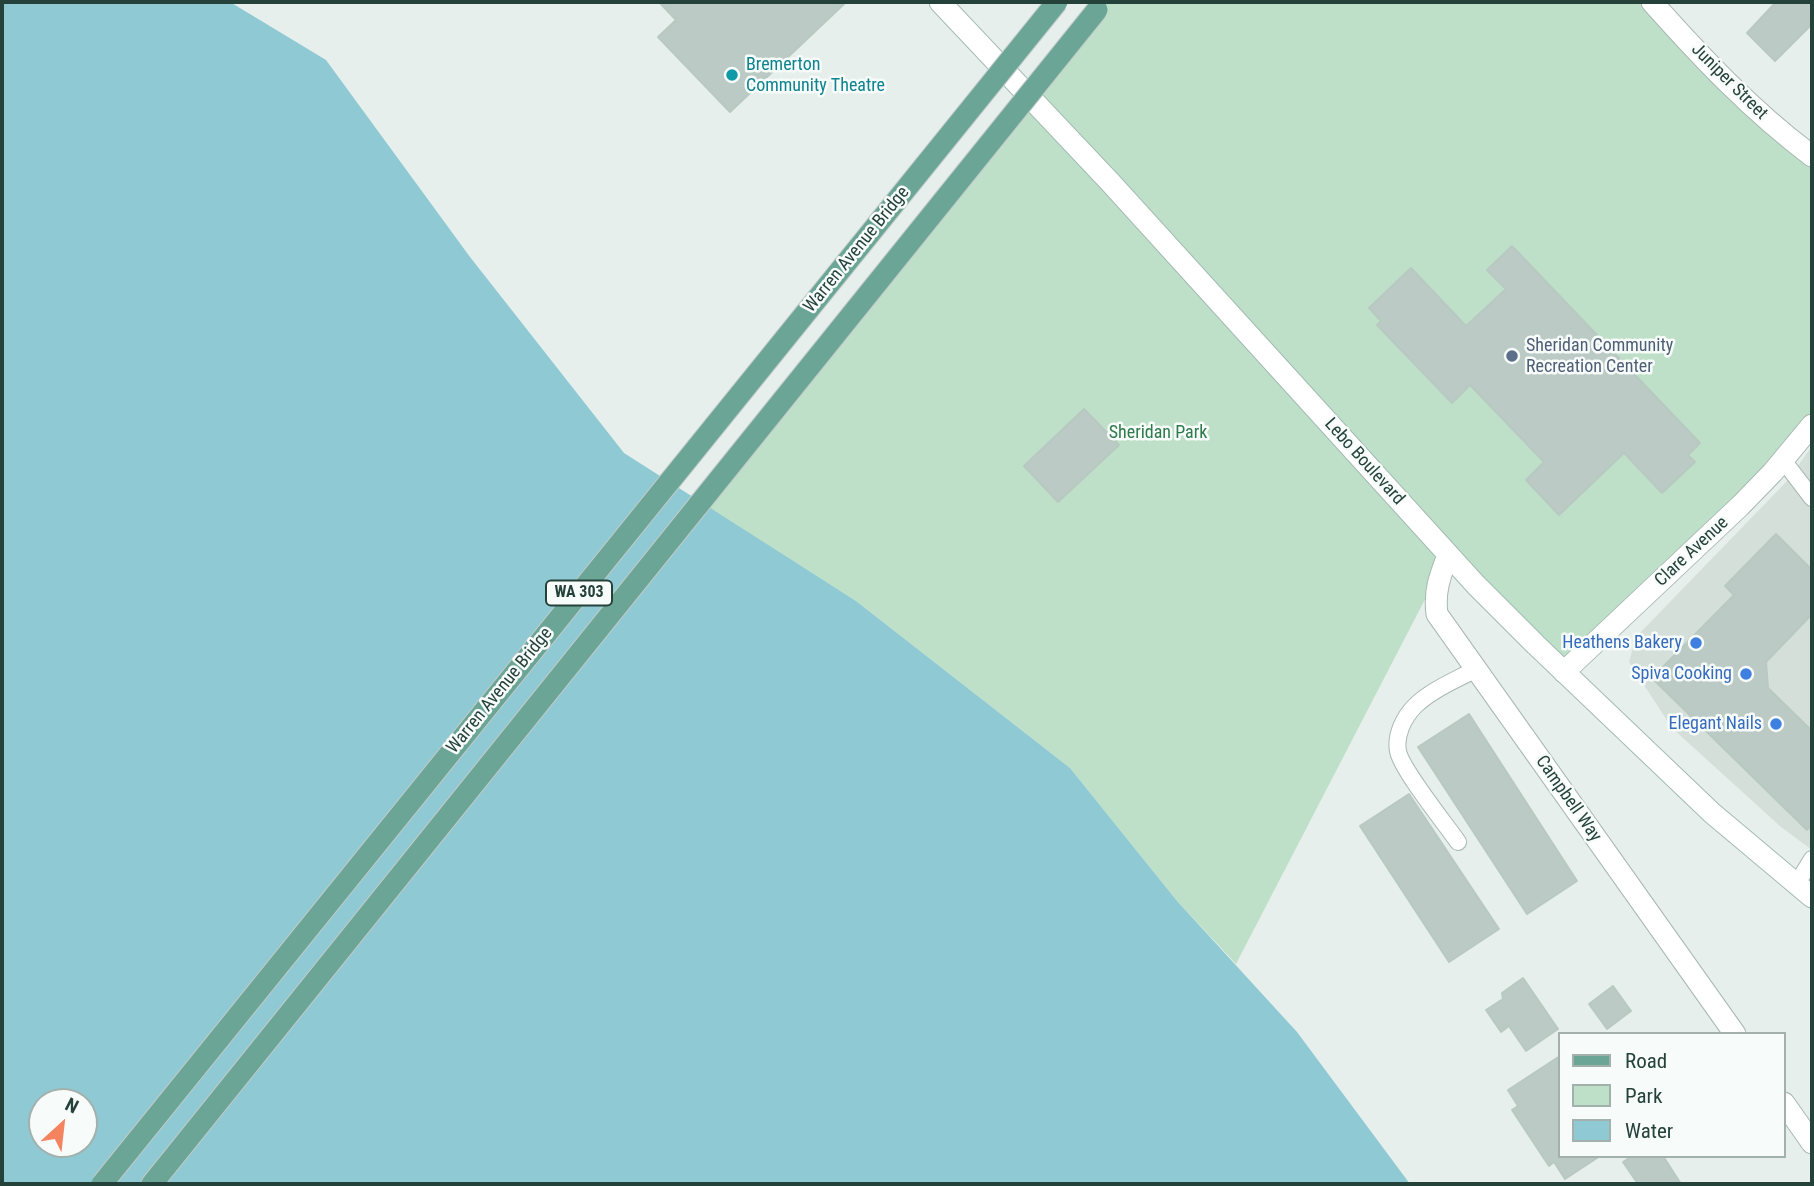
<!DOCTYPE html>
<html>
<head>
<meta charset="utf-8">
<style>
	body { margin:0 }
	#map { position:relative; width:1814px; height:1186px; overflow:hidden; background:#e6efeb; font-family:"Roboto Condensed",sans-serif }
	canvas { display:block }
	.frame { position:absolute; inset:0; border:4px solid #24423a; pointer-events:none }
	.legend { position:absolute; left:1558px; top:1032px; width:228px; height:126px; box-sizing:border-box; background:#f7fbf9; border:2px solid #a3b1ad; margin:0; padding:9px 12px; list-style:none; font-size:21px; color:#24423a }
	.legend li { display:flex; align-items:center; gap:14px; height:35px }
	.legend b { width:35px; border:2px solid #a3b1ad }
	.north { position:absolute; left:28px; top:1088px; width:70px; height:70px; box-sizing:border-box; background:#f7fbf9; border:2px solid #a3b1ad; border-radius:50%; rotate:27deg; font-size:19px; font-weight:700; line-height:28px; text-align:center; color:#24423a }
	.north::after { content:''; display:block; margin:auto; width:24px; height:32px; background:#f4845f; clip-path:polygon(50% 0,100% 100%,50% 72%,0 100%) }
</style>
</head>
<body>
<div id="map">
<canvas width="1814" height="1186"></canvas>
<div class="frame"></div>
<ul class="legend">
<li><b style="height:9px;background:#6aa596"></b>Road</li>
<li><b style="height:19px;background:#bfe0c8"></b>Park</li>
<li><b style="height:19px;background:#8ec9d4"></b>Water</li>
</ul>
<div class="north">N</div>
</div>
<script>
const g = document.querySelector('canvas').getContext('2d');
g.lineJoin = 'round';
function fill(path, color) { g.fillStyle = color; g.fill(path, 'evenodd'); }
function strokePath(path, color, width, dash) { g.strokeStyle = color; g.lineWidth = width; g.lineCap = dash ? 'butt' : 'round'; g.setLineDash(dash || []); g.stroke(path); }
function label(font, color, halo, rows, align = 'center') {
  g.font = font + ' "Roboto Condensed",sans-serif'; g.lineWidth = 5; g.setLineDash([]); g.textBaseline = 'middle'; g.strokeStyle = halo; g.fillStyle = color; for (const [text, x, y, turn = 0] of rows) {
    g.save(); g.translate(x, y); g.rotate((+turn || 0) * Math.PI / 180); g.textAlign = isNaN(turn) ? turn : align; if (halo) g.strokeText(text, 0, 0); g.fillText(text, 0, 0); g.restore();
  }
}
fill(new Path2D(`
	M 1812,446 L 1812,850 L 1781,827 L 1672,728 L 1629,662 L 1636,637 L 1788,480 Z`), '#d4dfda');
fill(new Path2D(`
	M 1099,2 L 1652,2 L 1812,156 L 1812,425 L 1564,672 L 1448,555 L 1236,964 L 1177,901 L 1070,768 L 856,601 L 700,503 Z`), '#bfe0c8');
fill(new Path2D(`
	M 2,2 L 230,2 L 326,60 L 470,257 L 624,453 L 856,601 L 1070,768 L 1177,901 L 1297,1032 L 1410,1184 L 2,1184 ZM 42,1102 L 84,1102 L 84,1144 L 42,1144 Z`), '#8ec9d4');
const building = new Path2D(`
	M 659,2 L 842,2 L 844,4 L 730,112 L 658,37 L 676,20 Z
	M 1776,2 L 1812,2 L 1812,18 L 1809,27 L 1775,61 L 1747,33 Z
	M 1512,246 L 1700,443 L 1688,455 L 1695,462 L 1662,493 L 1624,453 L 1559,515 L 1526,480 L 1544,462 L 1470,385 L 1452,403 L 1377,325 L 1381,321 L 1369,308 L 1411,268 L 1466,326 L 1506,289 L 1487,270 Z
	M 1084,409 L 1119,445 L 1058,502 L 1024,466 Z
	M 1776,534 L 1812,570 L 1812,614 L 1766,662 L 1768,688 L 1812,731 L 1812,825 L 1807,830 L 1652,678 L 1734,595 L 1725,586 Z
	M 1469,714 L 1577,881 L 1527,914 L 1418,747 Z
	M 1409,794 L 1499,929 L 1449,962 L 1360,826 Z
	M 1523,978 L 1558,1029 L 1526,1051 L 1509,1026 L 1501,1032 L 1486,1010 L 1503,999 L 1502,993 Z
	M 1613,986 L 1631,1011 L 1607,1029 L 1589,1004 Z
	M 1560,1056 L 1560,1156 L 1600,1156 L 1565,1179 L 1554,1162 L 1549,1166 L 1512,1110 L 1518,1106 L 1508,1090 Z
	M 1632,1156 L 1663,1156 L 1681,1184 L 1638,1184 L 1623,1162 Z`);
fill(building, '#bbcac4');
strokePath(building, '#b8c9c2', 2);
const service = new Path2D(`
	M 1783,460 L 1812,498
	M 1458,842 C 1445,823 1401,769 1398,751 C 1395,735 1404,717 1415,706 C 1431,690 1456,680 1476,669
	M 1796,885 L 1812,859`);
const minor = new Path2D(`
	M 1652,2 C 1702,58 1752,111 1812,156
	M 1448,555 C 1440,576 1434,591 1437,614 L 1735,1034
	M 1784,1103 L 1812,1143`);
const tertiary = new Path2D(`
	M 1564,672 L 1740,506 L 1773,472 L 1812,425`);
const secondary = new Path2D(`
	M 940,2 L 1110,182 L 1476,585 L 1536,645 L 1712,813 L 1812,897`);
const primary = new Path2D(`
	M 152,1184 L 700,503`);
strokePath(service, '#a8b8b2', 18);
strokePath(minor, '#a8b8b2', 23);
strokePath(tertiary, '#a8b8b2', 23);
strokePath(secondary, '#a4bbb3', 23);
strokePath(primary, '#c2cac8', 23);
strokePath(service, '#fff', 16);
strokePath(minor, '#fff', 21);
strokePath(tertiary, '#fff', 21);
strokePath(secondary, '#fff', 21);
strokePath(primary, '#6aa596', 21);
const primaryBridge = new Path2D(`
	M 700,503 L 1097,10
	M 102,1184 L 1057,2`);
strokePath(primaryBridge, '#c2cac8', 23, []);
strokePath(primaryBridge, '#6aa596', 21);
for (const [x, y, r, color] of [
	[732,75,7,"#0f9aa8"],
	[1512,356,7,"#5c6f8a"],
	[1696,643,7,"#3f7fe0"],
	[1746,674,7,"#3f7fe0"],
	[1776,724,7,"#3f7fe0"]
]) { const dot = new Path2D(); dot.arc(x, y, r, 0, 2 * Math.PI); g.fillStyle = color; g.fill(dot); strokePath(dot, '#f7fbf9', 2.5); }
for (const [x, y, w] of [
	[579,593,66]
]) { const box = new Path2D(); box.roundRect(x - w / 2, y - 12.5, w, 25, 5); g.fillStyle = '#f7fbf9'; g.fill(box); strokePath(box, '#24423a', 2); }
label('bold 16px', '#24423a', null, [
	["WA 303",579,593]
]);
label('18px', '#0d838f', '#f7fbf9', [
	["Bremerton",746,65],
	["Community Theatre",746,86]
], 'left');
label('18px', '#24423a', '#f7fbf9', [
	["Juniper Street",1729,82,45],
	["Warren Avenue Bridge",857,250,-51],
	["Lebo Boulevard",1364,462,48],
	["Clare Avenue",1692,552,-43],
	["Warren Avenue Bridge",500,691,-51],
	["Campbell Way",1568,799,55]
]);
label('18px', '#4e5e75', '#f7fbf9', [
	["Sheridan Community",1526,346],
	["Recreation Center",1526,367]
], 'left');
label('18px', '#2d7a4b', '#f7fbf9', [
	["Sheridan Park",1158,433]
]);
label('18px', '#366cbe', '#f7fbf9', [
	["Heathens Bakery",1682,643],
	["Spiva Cooking",1732,674],
	["Elegant Nails",1762,724]
], 'right');
</script>
</body>
</html>
